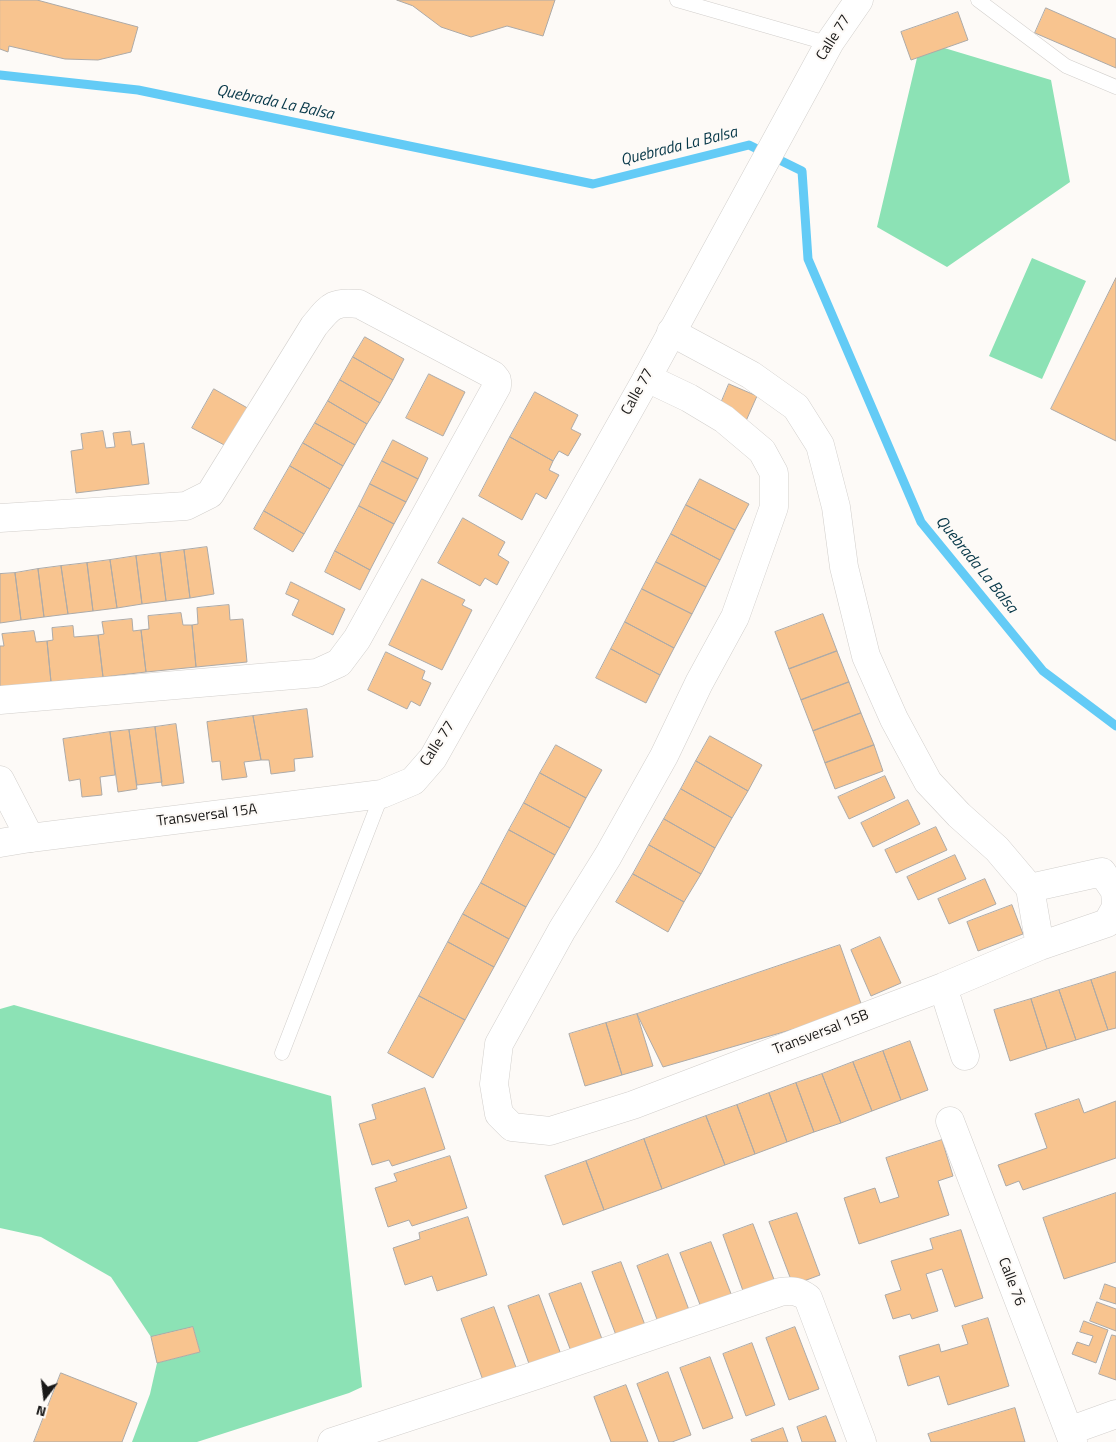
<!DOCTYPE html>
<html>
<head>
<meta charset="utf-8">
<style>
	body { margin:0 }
	#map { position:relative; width:1116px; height:1442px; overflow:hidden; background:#fdfaf7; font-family:"Titillium Web",sans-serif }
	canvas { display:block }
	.north { position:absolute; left:20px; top:1372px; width:50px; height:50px; -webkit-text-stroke:4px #fdfaf7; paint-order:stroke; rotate:195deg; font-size:14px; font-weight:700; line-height:20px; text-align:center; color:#1a1918 }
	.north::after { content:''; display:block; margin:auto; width:18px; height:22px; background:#1a1918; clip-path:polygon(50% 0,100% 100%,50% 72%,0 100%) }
</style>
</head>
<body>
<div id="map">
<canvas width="1116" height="1442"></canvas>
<div class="north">N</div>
</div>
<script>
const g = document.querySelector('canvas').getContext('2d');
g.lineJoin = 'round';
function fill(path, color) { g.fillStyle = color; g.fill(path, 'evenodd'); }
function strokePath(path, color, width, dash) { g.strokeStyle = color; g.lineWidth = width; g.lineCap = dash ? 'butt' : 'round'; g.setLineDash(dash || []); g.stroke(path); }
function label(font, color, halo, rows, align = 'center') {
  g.font = font + ' "Titillium Web",sans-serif'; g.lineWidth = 4.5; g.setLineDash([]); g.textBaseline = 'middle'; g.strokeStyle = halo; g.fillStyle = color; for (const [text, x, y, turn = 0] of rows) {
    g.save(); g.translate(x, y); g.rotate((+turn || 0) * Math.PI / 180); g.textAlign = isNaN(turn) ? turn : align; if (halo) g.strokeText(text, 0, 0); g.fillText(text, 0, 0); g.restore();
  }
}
fill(new Path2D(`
	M 921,41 L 1051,80 L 1070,182 L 947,267 L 877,227 Z
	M 1032,258 L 1086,281 L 1042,379 L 989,356 Z
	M 14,1005 L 331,1096 L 362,1387 L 349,1393 L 197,1442 L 132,1442 L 150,1394 L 157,1363 L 200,1352 L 193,1327 L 151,1337 L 111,1277 L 41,1237 L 0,1228 L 0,1009 Z`), '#8ce2b5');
strokePath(new Path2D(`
	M 0,75 L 138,90 L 593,184 L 749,145 L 802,171 L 808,259 L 921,522 L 1043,671 L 1116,726`), '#63cbf6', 9);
const building = new Path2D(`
	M 0,0 L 37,0 L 138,27 L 131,52 L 98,60 L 65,59 L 9,46 L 8,52 L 0,49 Z
	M 397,0 L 555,0 L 543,36 L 507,26 L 471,37 L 441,27 L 413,6 Z
	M 1046,8 L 1116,39 L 1116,68 L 1035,33 Z
	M 958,12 L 968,40 L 911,60 L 901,32 Z
	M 1116,278 L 1116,441 L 1051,409 Z
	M 365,337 L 404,359 L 393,380 L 353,357 Z
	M 353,357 L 393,380 L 380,403 L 340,380 Z
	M 429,374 L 465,392 L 443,436 L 406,418 Z
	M 340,380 L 380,403 L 367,424 L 328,401 Z
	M 729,384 L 757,396 L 746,421 L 719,408 Z
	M 214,389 L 251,410 L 230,448 L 192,428 Z
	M 535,392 L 578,415 L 571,429 L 581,434 L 568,456 L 559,451 L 553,461 L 510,437 Z
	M 328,401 L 367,424 L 355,445 L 315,423 Z
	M 315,423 L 355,445 L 343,466 L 303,443 Z
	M 103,431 L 106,448 L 115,447 L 113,433 L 130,431 L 132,445 L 144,443 L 149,484 L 76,493 L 71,451 L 83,449 L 81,434 Z
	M 510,437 L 553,461 L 549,470 L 559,475 L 546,499 L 536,493 L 522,520 L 479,496 Z
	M 393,440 L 428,458 L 418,479 L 382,461 Z
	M 303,443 L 343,466 L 330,489 L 290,466 Z
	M 382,461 L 418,479 L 406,502 L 370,484 Z
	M 290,466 L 330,489 L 304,534 L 264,511 Z
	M 700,479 L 749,504 L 735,530 L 686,505 Z
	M 370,484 L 406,502 L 394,524 L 359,506 Z
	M 686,505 L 735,530 L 720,560 L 671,534 Z
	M 359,506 L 394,524 L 370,570 L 335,551 Z
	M 264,511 L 304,534 L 293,552 L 254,529 Z
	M 463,518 L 505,542 L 498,555 L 509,562 L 497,585 L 485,578 L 480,586 L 438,563 Z
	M 671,534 L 720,560 L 706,587 L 656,562 Z
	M 207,547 L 214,594 L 190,598 L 184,550 Z
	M 184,550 L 190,598 L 166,601 L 160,553 Z
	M 335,551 L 370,570 L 360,590 L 325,572 Z
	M 160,553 L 166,601 L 142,604 L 136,556 Z
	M 136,556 L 142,604 L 117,608 L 110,560 Z
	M 110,560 L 117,608 L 93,611 L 87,563 Z
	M 656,562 L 706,587 L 692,614 L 642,589 Z
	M 87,563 L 93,611 L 68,614 L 61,566 Z
	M 61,566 L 68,614 L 44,617 L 38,569 Z
	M 38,569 L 44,617 L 21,620 L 15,573 Z
	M 15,573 L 21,620 L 0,623 L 0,574 Z
	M 422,579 L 465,600 L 462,605 L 472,610 L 442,670 L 389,645 Z
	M 291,582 L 345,609 L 333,635 L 292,615 L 299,600 L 286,594 Z
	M 642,589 L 692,614 L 674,648 L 625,622 Z
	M 229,605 L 230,620 L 243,619 L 247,662 L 196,667 L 192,625 L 198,624 L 197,608 Z
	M 181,613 L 183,625 L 192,625 L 196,667 L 146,672 L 141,630 L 149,629 L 148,616 Z
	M 823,614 L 837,651 L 789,669 L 775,632 Z
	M 132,619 L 133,631 L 141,630 L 146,672 L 103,677 L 98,635 L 104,634 L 102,622 Z
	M 625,622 L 674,648 L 660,675 L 611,649 Z
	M 73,626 L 74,637 L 98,635 L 103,677 L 51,682 L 47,641 L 53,640 L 52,628 Z
	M 34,631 L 36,642 L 47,641 L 51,682 L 0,687 L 0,646 L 4,646 L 2,634 Z
	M 611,649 L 660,675 L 646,703 L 596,678 Z
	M 837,651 L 849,682 L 801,700 L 789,669 Z
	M 386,652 L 425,671 L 422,679 L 431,683 L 420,706 L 411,701 L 407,709 L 368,690 Z
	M 849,682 L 861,713 L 813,731 L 801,700 Z
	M 307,709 L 313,757 L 294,759 L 295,771 L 271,774 L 269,760 L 261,760 L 253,716 Z
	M 861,713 L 874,745 L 825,763 L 813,731 Z
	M 253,716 L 261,760 L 244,762 L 247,777 L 222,780 L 220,761 L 212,762 L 207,722 Z
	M 176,724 L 184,783 L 162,786 L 155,727 Z
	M 155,727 L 162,782 L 137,785 L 129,730 Z
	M 129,730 L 137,789 L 118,792 L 110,732 Z
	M 110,732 L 115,775 L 100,777 L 102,795 L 82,797 L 80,779 L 69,781 L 63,739 Z
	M 710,736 L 762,765 L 748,791 L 696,761 Z
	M 556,745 L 602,770 L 586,798 L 540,773 Z
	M 874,745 L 883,771 L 835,789 L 825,763 Z
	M 696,761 L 748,791 L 732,818 L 681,789 Z
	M 540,773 L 586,798 L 570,828 L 524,803 Z
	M 885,776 L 895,798 L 849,819 L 838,797 Z
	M 681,789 L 732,818 L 715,848 L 664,819 Z
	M 908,800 L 920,824 L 873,847 L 861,823 Z
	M 524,803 L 570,828 L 555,855 L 509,830 Z
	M 664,819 L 715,848 L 701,874 L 649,845 Z
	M 936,827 L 947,850 L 896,873 L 885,850 Z
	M 509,830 L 555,855 L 526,907 L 481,883 Z
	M 649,845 L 701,874 L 684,902 L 633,874 Z
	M 955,855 L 966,879 L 918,900 L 907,877 Z
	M 633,874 L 684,902 L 668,932 L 616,902 Z
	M 985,879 L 996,904 L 949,924 L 938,899 Z
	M 481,883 L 526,907 L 509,939 L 463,914 Z
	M 1012,905 L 1023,934 L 978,951 L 967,922 Z
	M 463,914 L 509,939 L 494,967 L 448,942 Z
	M 880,937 L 901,983 L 871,996 L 851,950 Z
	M 448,942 L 494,967 L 465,1020 L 419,996 Z
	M 840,945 L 863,1009 L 663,1067 L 637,1014 Z
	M 1116,972 L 1116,1028 L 1108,1030 L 1091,980 Z
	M 1091,980 L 1108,1030 L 1076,1040 L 1059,990 Z
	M 1059,990 L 1076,1040 L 1047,1049 L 1031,999 Z
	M 419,996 L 465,1020 L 433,1078 L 388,1053 Z
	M 1031,999 L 1047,1049 L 1010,1061 L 994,1010 Z
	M 637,1014 L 653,1066 L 622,1075 L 606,1023 Z
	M 606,1023 L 622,1075 L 585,1086 L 569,1034 Z
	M 910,1041 L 928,1090 L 901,1100 L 883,1051 Z
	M 883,1051 L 901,1100 L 872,1111 L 853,1062 Z
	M 853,1062 L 872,1111 L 841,1123 L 822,1074 Z
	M 822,1074 L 841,1123 L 814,1132 L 796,1083 Z
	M 796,1083 L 814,1132 L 787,1142 L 769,1093 Z
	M 425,1088 L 445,1149 L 392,1166 L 389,1160 L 372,1165 L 359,1124 L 376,1119 L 372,1105 Z
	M 769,1093 L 787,1142 L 755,1154 L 737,1105 Z
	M 1079,1099 L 1084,1113 L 1116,1101 L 1116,1158 L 1023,1190 L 1019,1181 L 1006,1186 L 998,1165 L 1047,1148 L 1035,1114 Z
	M 737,1105 L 755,1154 L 725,1165 L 706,1116 Z
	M 706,1116 L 725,1165 L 662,1189 L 644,1139 Z
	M 644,1139 L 662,1189 L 604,1210 L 586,1161 Z
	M 942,1140 L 953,1176 L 938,1181 L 949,1215 L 859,1244 L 844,1198 L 875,1188 L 880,1203 L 899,1197 L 886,1158 Z
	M 450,1156 L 467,1208 L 412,1226 L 409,1220 L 388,1227 L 375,1188 L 397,1181 L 394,1174 Z
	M 586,1161 L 604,1210 L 563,1225 L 545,1176 Z
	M 1116,1193 L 1116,1262 L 1064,1279 L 1043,1218 Z
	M 797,1213 L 820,1275 L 793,1285 L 769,1222 Z
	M 468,1217 L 487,1275 L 437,1291 L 432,1276 L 405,1285 L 393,1248 L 420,1239 L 419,1233 Z
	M 753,1224 L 778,1290 L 747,1302 L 723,1235 Z
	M 961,1230 L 983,1298 L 955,1307 L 942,1269 L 926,1274 L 938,1311 L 912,1319 L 910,1314 L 893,1319 L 885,1295 L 901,1290 L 891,1261 L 933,1249 L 930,1239 Z
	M 711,1242 L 735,1304 L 704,1315 L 680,1253 Z
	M 668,1254 L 692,1318 L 661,1330 L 637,1266 Z
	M 621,1262 L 648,1333 L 619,1343 L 592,1272 Z
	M 581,1283 L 605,1347 L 574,1359 L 549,1294 Z
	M 1105,1284 L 1116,1288 L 1116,1304 L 1100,1299 Z
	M 539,1295 L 563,1360 L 532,1372 L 508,1306 Z
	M 1097,1302 L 1116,1309 L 1116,1331 L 1090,1321 Z
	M 494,1307 L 518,1373 L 485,1386 L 461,1319 Z
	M 988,1318 L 1009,1386 L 948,1405 L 939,1376 L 908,1386 L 899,1356 L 939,1344 L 941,1352 L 968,1344 L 962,1326 Z
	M 1084,1321 L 1108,1330 L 1096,1363 L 1072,1354 L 1077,1342 L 1089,1346 L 1093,1336 L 1080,1332 Z
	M 193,1327 L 200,1352 L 157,1363 L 151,1337 Z
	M 795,1327 L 819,1389 L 789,1400 L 766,1338 Z
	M 1112,1335 L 1116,1336 L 1116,1380 L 1099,1374 Z
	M 752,1343 L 775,1405 L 746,1416 L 723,1354 Z
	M 710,1357 L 733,1418 L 703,1429 L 680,1368 Z
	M 668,1372 L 691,1435 L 672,1442 L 659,1442 L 637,1384 Z
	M 61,1373 L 137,1403 L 122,1442 L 34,1442 Z
	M 626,1385 L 648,1442 L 611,1442 L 594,1397 Z
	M 1015,1408 L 1025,1442 L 931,1442 L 928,1434 Z
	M 826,1416 L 836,1442 L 802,1442 L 797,1427 Z
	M 783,1428 L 788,1442 L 752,1442 L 751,1440 Z`);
fill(building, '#f8c48f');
strokePath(building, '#adaaa7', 1);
const lane = new Path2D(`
	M 677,0 L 816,40 L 830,42
	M 978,0 L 1066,66 L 1116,87
	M 282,1053 L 382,794`);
const street = new Path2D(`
	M 671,332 L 751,375 L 796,407 L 820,445 L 836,507 L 844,567 L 866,656 L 894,719 L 928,782 L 959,815 L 997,849 L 1030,888 L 1040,946
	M 647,378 L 689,398 L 724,419 L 762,451 L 774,473 L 774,507 L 735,617 L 699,683 L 664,756 L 608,856 L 562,930 L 499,1044 L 494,1084 L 499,1114 L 512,1127 L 550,1131 L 633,1105 L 943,987 L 1040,946 L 1107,923 L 1116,907
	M 0,518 L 186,506 L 210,494 L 314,326 C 330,307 332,301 359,304 L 493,375 L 497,380 L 497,386 L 357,639 L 339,663 L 317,673 L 0,700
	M 0,780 L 30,838
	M 1030,888 L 1102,872 L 1115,891 L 1116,905
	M 943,987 L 965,1056
	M 950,1121 L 1073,1442
	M 1069,1431 L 1116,1414
	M 332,1442 L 537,1375 L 780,1292 C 792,1290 799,1291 808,1298 L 862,1442`);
const secondary = new Path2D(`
	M 0,843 L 30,838 L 382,794 L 413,781 L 433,758 L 647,378 L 830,42 L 859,0`);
strokePath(lane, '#d2cfcc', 15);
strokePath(street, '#d2cfcc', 29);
strokePath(secondary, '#d2cfcc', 29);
strokePath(lane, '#fff', 14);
strokePath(street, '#fff', 28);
strokePath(secondary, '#fff', 28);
label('15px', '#1a1918', '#fdfaf7', [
	["Calle 77",834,38,-58],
	["Calle 77",638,392,-61],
	["Calle 77",438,744,-57],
	["Transversal 15A",207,816,-7],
	["Transversal 15B",821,1033,-21],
	["Calle 76",1011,1282,69]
]);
label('italic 16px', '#063748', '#fdfaf7', [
	["Quebrada La Balsa",275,103,12],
	["Quebrada La Balsa",679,147,-14],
	["Quebrada La Balsa",976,565,51]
]);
</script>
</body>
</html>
